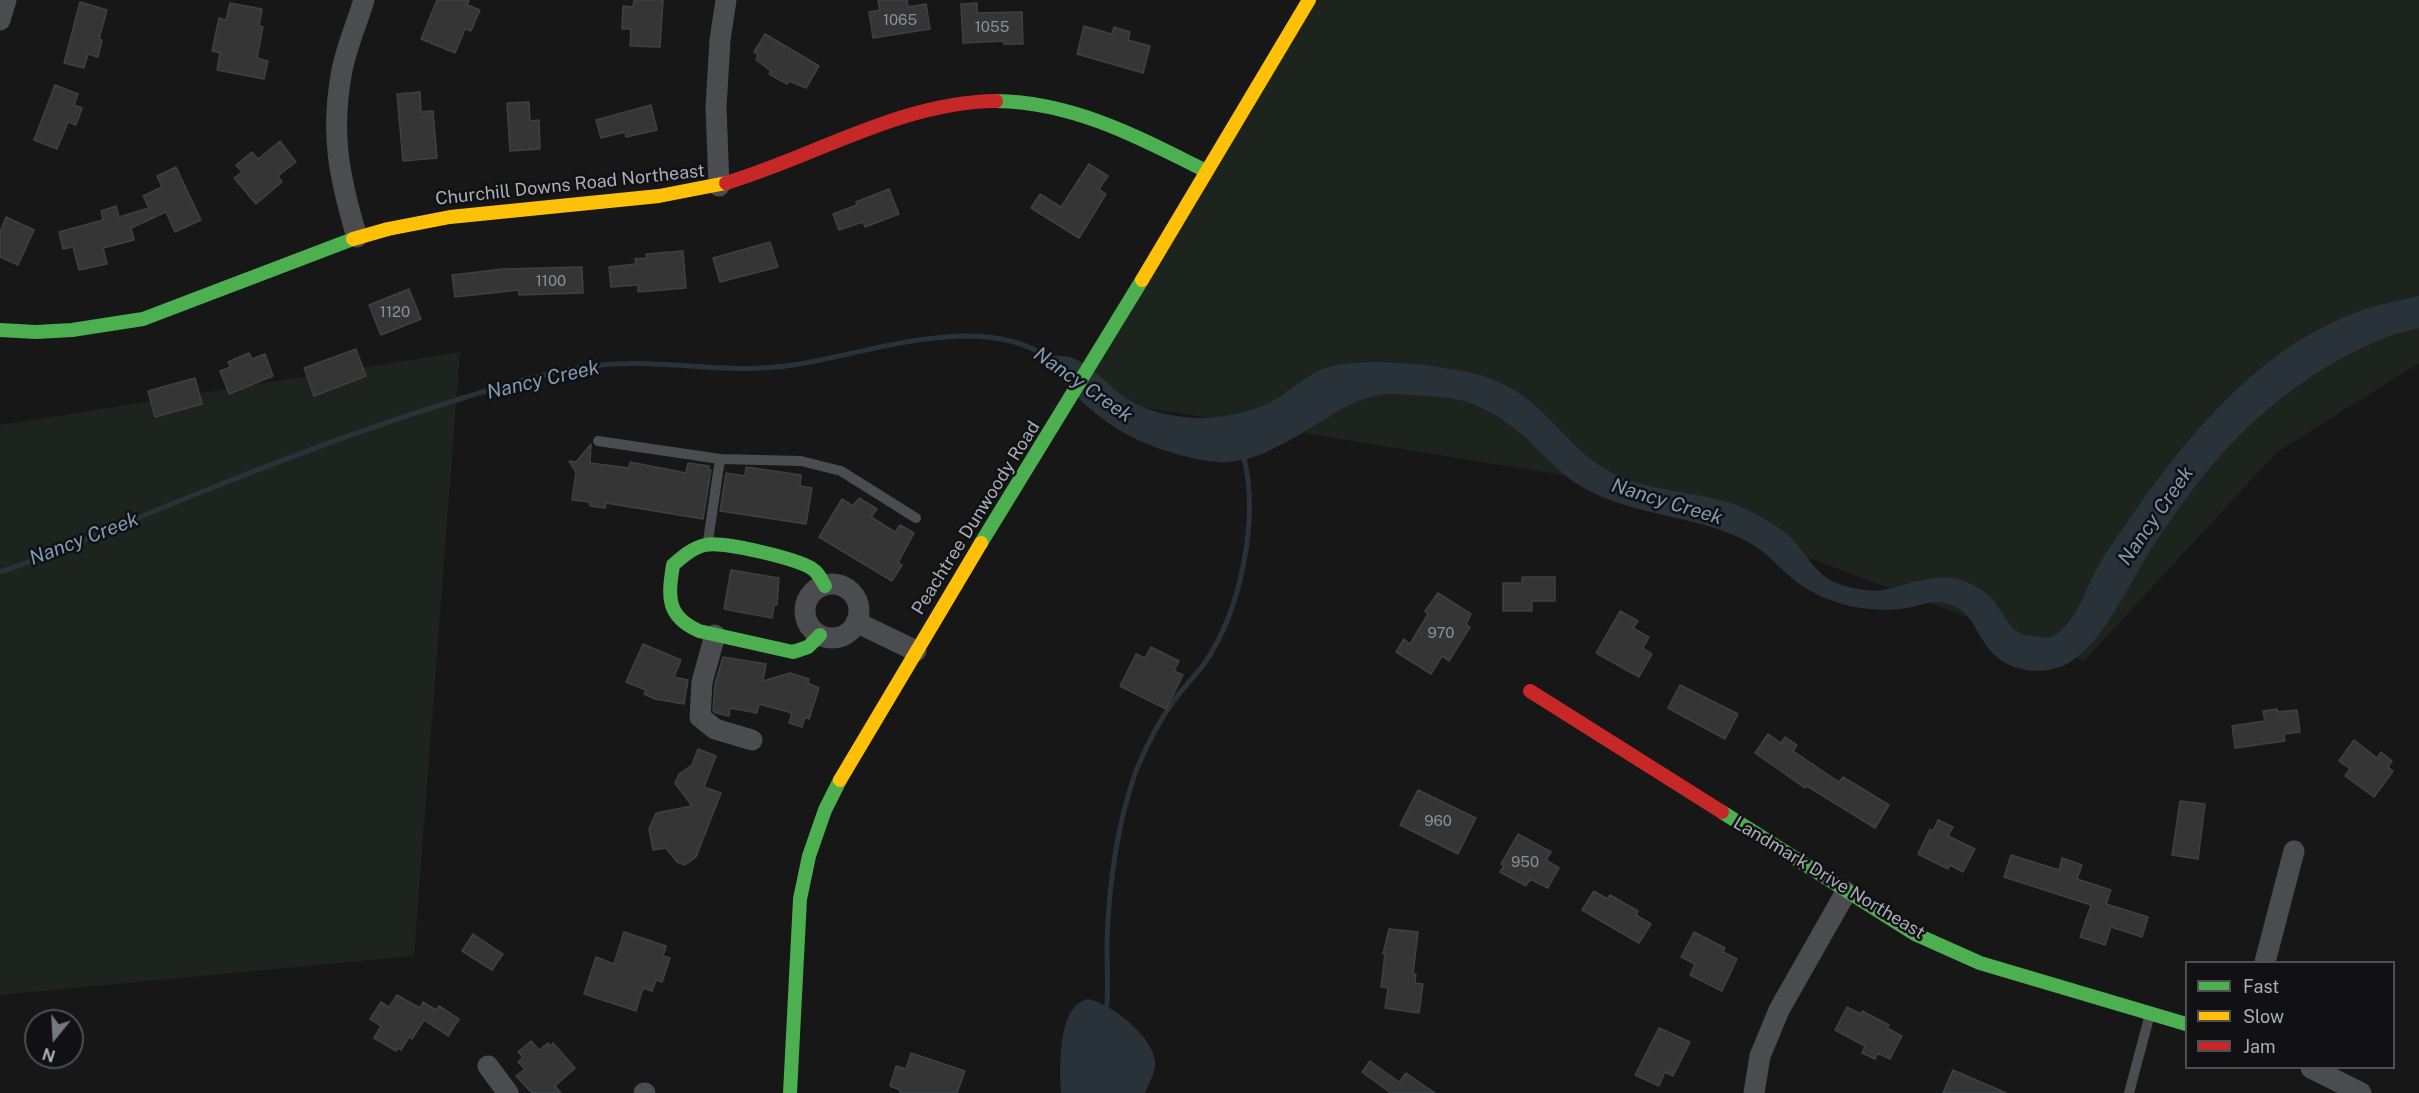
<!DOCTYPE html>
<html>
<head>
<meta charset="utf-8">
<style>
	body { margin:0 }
	#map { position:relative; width:2419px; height:1093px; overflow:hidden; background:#171717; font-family:"Public Sans",sans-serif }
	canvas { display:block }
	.legend { position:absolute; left:2185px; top:961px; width:210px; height:108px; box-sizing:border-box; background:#111113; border:2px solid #4d4f55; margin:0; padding:8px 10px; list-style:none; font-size:18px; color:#a8adb8 }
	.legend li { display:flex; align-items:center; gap:12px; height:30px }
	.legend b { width:30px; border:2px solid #4d4f55 }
	.north { position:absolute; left:24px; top:1009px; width:60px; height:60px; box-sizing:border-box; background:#111113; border:2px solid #4d4f55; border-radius:50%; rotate:198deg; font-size:16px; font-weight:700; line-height:24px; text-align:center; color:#a8adb8 }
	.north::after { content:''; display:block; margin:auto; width:21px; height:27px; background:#757880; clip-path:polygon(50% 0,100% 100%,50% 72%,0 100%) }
</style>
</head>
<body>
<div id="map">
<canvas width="2419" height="1093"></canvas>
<ul class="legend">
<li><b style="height:8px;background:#4caf50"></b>Fast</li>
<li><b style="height:8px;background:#ffc107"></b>Slow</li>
<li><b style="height:8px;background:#c62828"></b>Jam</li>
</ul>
<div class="north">N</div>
</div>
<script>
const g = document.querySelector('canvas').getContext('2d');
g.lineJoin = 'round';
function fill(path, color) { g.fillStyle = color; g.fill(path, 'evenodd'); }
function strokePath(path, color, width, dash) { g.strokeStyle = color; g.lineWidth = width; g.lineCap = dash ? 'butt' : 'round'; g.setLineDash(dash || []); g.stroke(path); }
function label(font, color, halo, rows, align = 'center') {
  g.font = font + ' "Public Sans",sans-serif'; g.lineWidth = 5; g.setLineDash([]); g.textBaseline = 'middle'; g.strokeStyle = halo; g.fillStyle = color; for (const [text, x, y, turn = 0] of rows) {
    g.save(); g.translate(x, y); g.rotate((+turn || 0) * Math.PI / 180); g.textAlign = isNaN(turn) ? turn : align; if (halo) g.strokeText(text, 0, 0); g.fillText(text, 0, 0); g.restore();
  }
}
fill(new Path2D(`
	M 1306,0 L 2419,0 L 2419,363 L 2276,453 L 2084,661 L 1606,482 L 1073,396 Z
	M 460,352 L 414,956 L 0,995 L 0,425 Z`), '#1d241e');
fill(new Path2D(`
	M 2419,296 L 2419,328 C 2409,331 2397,333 2387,337 C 2320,363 2259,410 2213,464 C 2191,490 2172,518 2153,546 C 2130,580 2099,656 2057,668 C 2029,676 1999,667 1984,642 C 1975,628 1969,611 1952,605 C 1938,599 1926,603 1912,607 C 1894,611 1872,610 1854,607 C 1832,602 1810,593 1793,579 C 1778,567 1766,551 1748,542 C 1696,514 1633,517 1582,487 C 1559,474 1544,454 1525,437 C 1508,422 1482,405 1460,400 C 1442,396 1412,395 1393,394 C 1352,394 1322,424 1288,441 C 1273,449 1257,458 1241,460 C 1224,464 1209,462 1192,458 C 1144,447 1111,430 1076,396 C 1064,385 1055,369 1045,356 C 1053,356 1063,355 1070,357 C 1090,363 1107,385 1123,396 C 1146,412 1175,418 1202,418 C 1230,417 1258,411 1281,396 C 1295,386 1307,376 1323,369 C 1358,355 1449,365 1486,377 C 1545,396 1562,446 1610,472 C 1650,494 1705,490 1746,509 C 1760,516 1776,525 1788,535 C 1804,549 1814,573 1834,582 C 1848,588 1868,592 1883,590 C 1909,585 1938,571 1964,581 C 1973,584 1986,592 1992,599 C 2006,615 2008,634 2032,636 C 2033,636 2047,638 2048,638 C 2071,633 2086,590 2095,572 C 2103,557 2112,544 2122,530 C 2184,439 2261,342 2371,307 C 2386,303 2403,300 2419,296 Z
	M 1088,999 C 1112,1004 1152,1036 1155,1061 C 1156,1072 1149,1083 1145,1093 L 1061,1093 C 1060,1067 1057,1006 1088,999 Z`), '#2a3239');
strokePath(new Path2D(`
	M 0,572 C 68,549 133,519 199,493 C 286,458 373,425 463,398 C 503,386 544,373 585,367 C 654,356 724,376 793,365 C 868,354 982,309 1050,359
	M 1107,1005 C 1108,984 1107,963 1107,941 C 1109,885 1117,824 1136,771 C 1146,746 1159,721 1175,699 C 1184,687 1195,676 1204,664 C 1241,611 1260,517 1243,454`), '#2a3239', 5);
const building = new Path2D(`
	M 437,0 L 469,0 L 467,5 L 480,10 L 471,31 L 465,29 L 455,53 L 421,39 Z
	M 634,0 L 663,0 L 660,47 L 630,46 L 631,29 L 622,29 L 623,6 L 633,7 Z
	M 878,0 L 907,0 L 908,7 L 926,4 L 930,29 L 873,38 L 869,12 L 880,10 Z
	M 80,2 L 107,10 L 99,39 L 102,40 L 98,57 L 88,54 L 84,68 L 64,63 Z
	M 230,3 L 262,9 L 259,26 L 263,27 L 257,58 L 268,61 L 264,79 L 217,70 L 220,53 L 212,51 L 219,18 L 226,20 Z
	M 977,3 L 977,13 L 1022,12 L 1023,44 L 1004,44 L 1004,41 L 963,43 L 961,4 Z
	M 1084,26 L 1112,34 L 1114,27 L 1130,32 L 1128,40 L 1150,46 L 1143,73 L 1077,54 Z
	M 765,34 L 819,66 L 806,88 L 789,81 L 787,84 L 769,74 L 771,71 L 756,60 L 758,55 L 754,52 Z
	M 55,85 L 78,94 L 74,105 L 82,108 L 76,125 L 68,122 L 57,149 L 34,140 Z
	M 420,92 L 421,112 L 433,111 L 437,158 L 403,161 L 397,94 Z
	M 529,102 L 530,121 L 539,120 L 540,149 L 510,151 L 507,103 Z
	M 651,105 L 657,130 L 626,137 L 625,132 L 601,138 L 596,120 Z
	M 280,141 L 296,162 L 278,176 L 282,182 L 256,204 L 234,178 L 242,172 L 236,165 L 252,152 L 258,159 Z
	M 1089,164 L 1108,176 L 1099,189 L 1106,194 L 1079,238 L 1031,208 L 1040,194 L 1061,207 Z
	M 176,167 L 201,220 L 175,232 L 166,212 L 131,228 L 134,240 L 103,248 L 107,264 L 79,270 L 73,247 L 63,249 L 59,232 L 103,220 L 101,211 L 116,206 L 119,217 L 149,208 L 143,196 L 162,187 L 157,176 Z
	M 889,189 L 899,214 L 865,227 L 863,222 L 839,230 L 833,214 L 857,205 L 856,202 Z
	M 6,217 L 34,230 L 18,265 L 0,257 L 0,232 Z
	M 770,242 L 778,267 L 720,282 L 713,258 Z
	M 683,251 L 686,288 L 638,292 L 638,285 L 611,287 L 609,267 L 636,264 L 635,259 L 647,258 L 646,254 Z
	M 582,267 L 583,293 L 519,295 L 519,290 L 455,297 L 452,275 L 503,269 Z
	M 409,289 L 421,319 L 381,335 L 369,305 Z
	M 356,349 L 366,376 L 314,396 L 304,368 Z
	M 249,353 L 252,359 L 265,354 L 273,376 L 229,394 L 220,371 L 231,367 L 228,362 Z
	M 195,378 L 202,404 L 155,417 L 148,391 Z
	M 591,444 L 590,463 L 629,468 L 630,462 L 686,473 L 688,463 L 709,466 L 709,470 L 711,470 L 703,519 L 606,503 L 605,508 L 590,506 L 590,502 L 572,500 L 576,472 L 569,461 L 576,462 Z
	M 746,467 L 801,475 L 800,486 L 812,488 L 806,524 L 720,511 L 726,473 L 745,476 Z
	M 859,498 L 877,509 L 871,517 L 895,532 L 900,525 L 914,533 L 898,563 L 902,565 L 892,581 L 819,537 L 842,499 L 853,506 Z
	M 731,570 L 779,578 L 777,605 L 774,605 L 772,618 L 724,609 Z
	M 1522,577 L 1555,577 L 1555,601 L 1532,601 L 1532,611 L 1503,611 L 1503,583 L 1522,583 Z
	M 1438,593 L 1471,614 L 1466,624 L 1470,627 L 1449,661 L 1442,656 L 1431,674 L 1396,652 L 1404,639 L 1410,644 L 1428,614 L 1425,611 Z
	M 1620,611 L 1638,621 L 1633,628 L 1649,637 L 1643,648 L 1652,654 L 1639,677 L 1596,653 Z
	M 643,644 L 681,660 L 674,677 L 688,680 L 684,704 L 655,699 L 644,694 L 646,690 L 626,682 Z
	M 1151,647 L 1179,661 L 1174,671 L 1183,675 L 1166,709 L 1120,686 L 1136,654 L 1145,658 Z
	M 723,657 L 766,664 L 763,681 L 790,673 L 809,679 L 808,683 L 819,688 L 809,719 L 805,717 L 802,727 L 789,723 L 792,713 L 759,704 L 757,713 L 730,708 L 729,716 L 716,713 L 713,711 L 715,684 Z
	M 1680,685 L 1738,714 L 1725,739 L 1668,708 Z
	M 2277,709 L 2278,712 L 2297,710 L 2300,732 L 2284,734 L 2285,741 L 2235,748 L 2232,726 L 2265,721 L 2263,711 Z
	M 1768,734 L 1781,743 L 1785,737 L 1797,745 L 1793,751 L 1839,782 L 1843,777 L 1889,805 L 1875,828 L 1807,786 L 1805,788 L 1755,753 Z
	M 2354,740 L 2377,758 L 2381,752 L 2392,761 L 2388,767 L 2393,771 L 2374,797 L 2345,776 L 2350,769 L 2339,761 Z
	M 698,749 L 716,756 L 704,787 L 721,793 L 696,857 L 685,865 L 677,862 L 666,848 L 653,850 L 649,829 L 656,813 L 692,806 L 675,783 L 679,774 L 692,765 Z
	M 1418,790 L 1476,818 L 1458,854 L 1400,825 Z
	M 2180,801 L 2205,804 L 2198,859 L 2172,855 Z
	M 1938,820 L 1953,827 L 1948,836 L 1975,849 L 1963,872 L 1950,865 L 1948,869 L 1918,854 L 1930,829 L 1933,831 Z
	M 1518,834 L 1551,852 L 1546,860 L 1559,868 L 1548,888 L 1530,879 L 1526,886 L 1500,872 L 1504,866 L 1501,864 Z
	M 2011,855 L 2059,870 L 2062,858 L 2082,865 L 2077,879 L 2111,890 L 2106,904 L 2148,917 L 2142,937 L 2111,927 L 2105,945 L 2080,937 L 2091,905 L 2004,877 Z
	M 1594,891 L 1607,899 L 1610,895 L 1638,911 L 1636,915 L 1651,924 L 1639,943 L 1582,910 Z
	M 1389,929 L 1418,932 L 1413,974 L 1416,974 L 1415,983 L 1423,984 L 1419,1013 L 1385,1008 L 1388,988 L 1381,987 L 1385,954 L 1383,954 Z
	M 624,932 L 666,946 L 663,956 L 670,958 L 662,982 L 656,980 L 652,991 L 643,988 L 636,1011 L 584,994 L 596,957 L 614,964 Z
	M 1694,932 L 1725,948 L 1723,952 L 1737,959 L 1722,991 L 1690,975 L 1695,964 L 1681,957 Z
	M 473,934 L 503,954 L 492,970 L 462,951 Z
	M 397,995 L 420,1008 L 423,1002 L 436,1010 L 439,1006 L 459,1019 L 448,1036 L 424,1020 L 412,1039 L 409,1037 L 401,1050 L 398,1048 L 396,1051 L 374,1038 L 381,1026 L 370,1019 L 381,1002 L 389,1007 Z
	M 1847,1007 L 1861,1014 L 1862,1011 L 1889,1025 L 1887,1028 L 1902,1036 L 1890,1059 L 1878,1053 L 1875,1059 L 1862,1053 L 1865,1046 L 1835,1030 Z
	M 1659,1028 L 1690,1042 L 1673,1076 L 1665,1072 L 1659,1086 L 1635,1075 Z
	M 531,1041 L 539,1050 L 548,1043 L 550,1046 L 553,1043 L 575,1068 L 555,1086 L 561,1093 L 532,1093 L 516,1076 L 525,1069 L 518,1062 L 523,1057 L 518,1052 Z
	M 911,1053 L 965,1071 L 957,1093 L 900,1093 L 900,1090 L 890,1086 L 896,1066 L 906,1069 Z
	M 1370,1061 L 1399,1082 L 1406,1073 L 1435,1093 L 1391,1093 L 1362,1072 Z
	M 1953,1070 L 2006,1093 L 1943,1093 Z`);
fill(building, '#353536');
strokePath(building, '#3f4043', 1.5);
strokePath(new Path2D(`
	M 598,441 L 720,459 L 708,541
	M 720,459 L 801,461 L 841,471 L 916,518
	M 2129,1093 L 2150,1014`), '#4b4c50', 10);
strokePath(new Path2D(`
	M 0,20 L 6,0
	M 719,186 L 716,107 L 720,40 L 726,0
	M 357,237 C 339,177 330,133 342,70 C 347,46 357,23 364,0
	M805 611a27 27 0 1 1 54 0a27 27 0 1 1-54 0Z
	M 856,622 L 916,651
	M 715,635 L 702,682 L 700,717 L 715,729 L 752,740
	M 2265,962 L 2294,851
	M 488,1066 L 508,1093
	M 2311,1068 L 2361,1093
	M 644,1093 L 645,1093
	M 1754,1093 L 1760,1056 L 1779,1010 L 1846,892`), '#4b4c50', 21);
strokePath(new Path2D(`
	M 996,101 C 1073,102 1139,137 1206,171
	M 0,330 L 36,332 L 72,330 L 143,319 L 353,239
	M 981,543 L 1142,280
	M 820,635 L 808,647 L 793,652 L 699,631 C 666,616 668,597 673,565 C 682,557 692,548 705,545 C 723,541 794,558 811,568 C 818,572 821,579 825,586
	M 1722,812 L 1915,934 L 1980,963 L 2186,1024
	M 790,1093 L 800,899 L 809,856 L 825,810 L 840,780`), '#4caf50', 14);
strokePath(new Path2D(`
	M 353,239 L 388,229 L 450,217 L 659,196 L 726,183
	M 1142,280 L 1309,0
	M 840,780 L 981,543`), '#ffc107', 14);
strokePath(new Path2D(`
	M 726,183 C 816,156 901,102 996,101
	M 1530,691 L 1722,812`), '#c62828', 14);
label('15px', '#8b8f98', null, [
	["1065",900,20],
	["1055",992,27],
	["1100",551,281],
	["1120",395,312],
	["970",1441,633],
	["960",1438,821],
	["950",1525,862]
]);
label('18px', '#a8adb8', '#111113', [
	["Churchill Downs Road Northeast",570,185,-6],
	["Peachtree Dunwoody Road",976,518,-58],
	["Landmark Drive Northeast",1829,878,31]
]);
label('italic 20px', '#7f9bb3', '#111113', [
	["Nancy Creek",543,380,-13],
	["Nancy Creek",1083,385,35],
	["Nancy Creek",1667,502,17],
	["Nancy Creek",2156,516,-55],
	["Nancy Creek",84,539,-21]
]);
</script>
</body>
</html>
